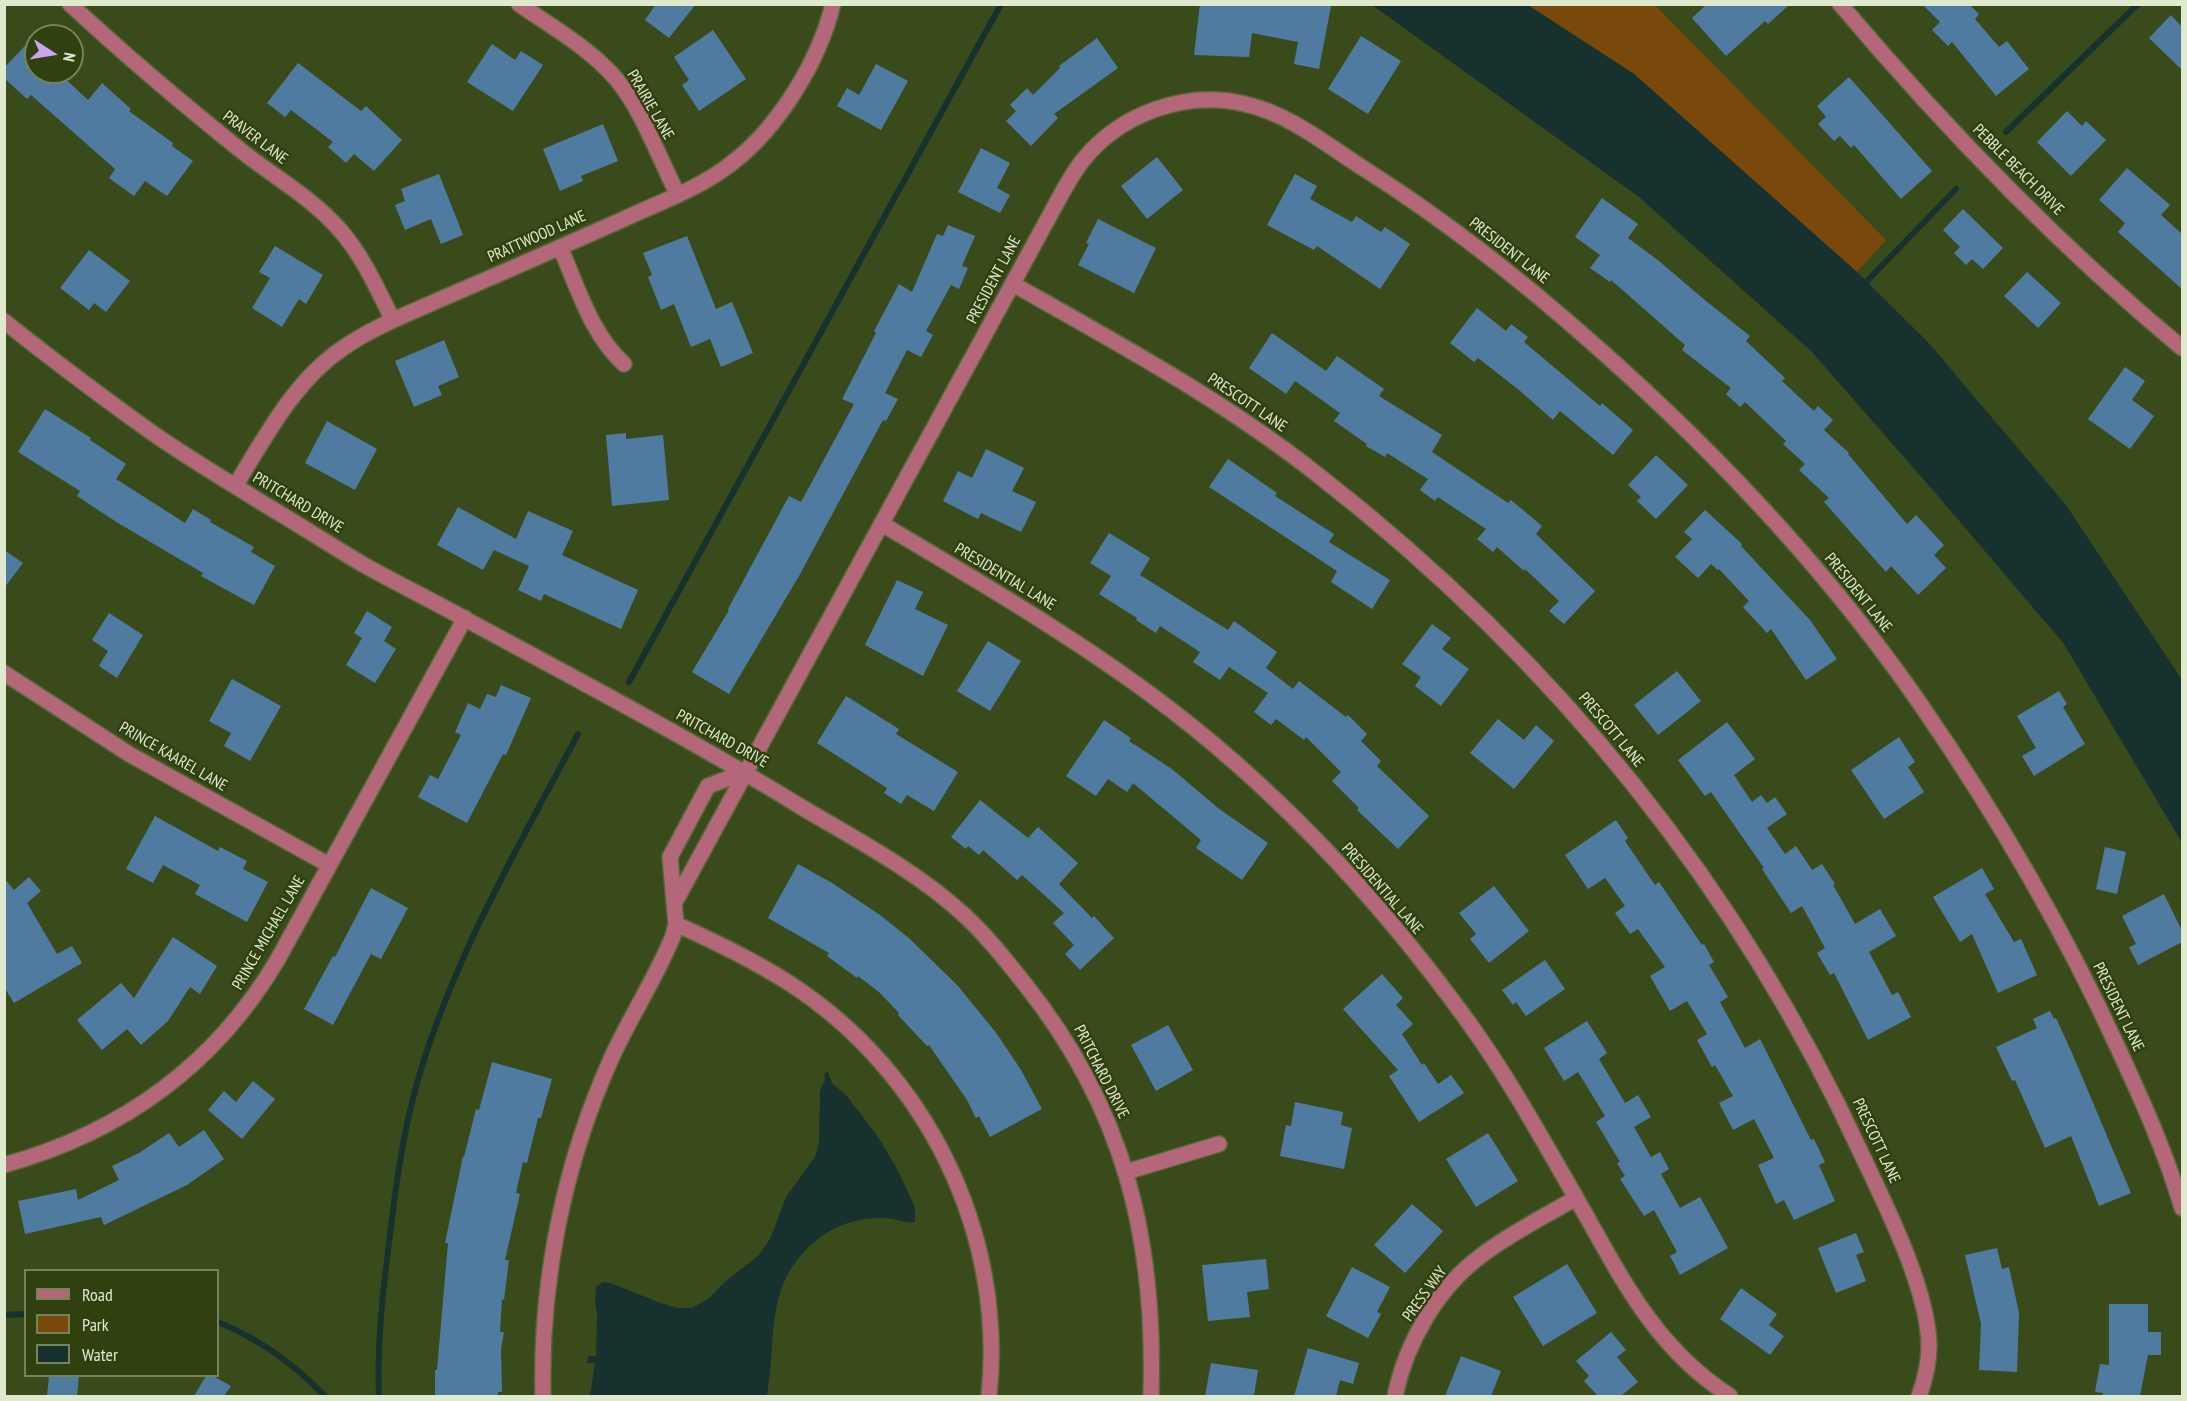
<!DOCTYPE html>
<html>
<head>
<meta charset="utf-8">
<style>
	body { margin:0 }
	#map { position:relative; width:2187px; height:1401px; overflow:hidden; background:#3a4b1b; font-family:"PT Sans Narrow",sans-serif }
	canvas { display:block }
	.frame { position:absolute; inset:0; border:6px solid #dee9ce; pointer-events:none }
	.legend { position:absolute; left:24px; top:1269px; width:195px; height:108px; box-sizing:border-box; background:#30400f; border:2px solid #76845b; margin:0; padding:8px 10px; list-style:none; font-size:18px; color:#dee9ce }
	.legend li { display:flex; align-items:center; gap:12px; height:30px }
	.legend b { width:30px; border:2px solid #76845b }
	.north { position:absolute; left:24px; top:24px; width:60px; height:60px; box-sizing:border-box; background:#30400f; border:2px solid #76845b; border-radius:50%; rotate:102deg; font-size:16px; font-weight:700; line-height:24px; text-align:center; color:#dee9ce }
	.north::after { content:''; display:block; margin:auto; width:21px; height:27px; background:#c8a6ef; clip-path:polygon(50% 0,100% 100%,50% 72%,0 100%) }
</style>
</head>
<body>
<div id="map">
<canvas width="2187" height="1401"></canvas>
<div class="frame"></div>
<ul class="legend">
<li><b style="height:8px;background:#b46779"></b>Road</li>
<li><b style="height:16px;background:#78490b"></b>Park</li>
<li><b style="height:16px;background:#17312e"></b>Water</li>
</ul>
<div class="north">N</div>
</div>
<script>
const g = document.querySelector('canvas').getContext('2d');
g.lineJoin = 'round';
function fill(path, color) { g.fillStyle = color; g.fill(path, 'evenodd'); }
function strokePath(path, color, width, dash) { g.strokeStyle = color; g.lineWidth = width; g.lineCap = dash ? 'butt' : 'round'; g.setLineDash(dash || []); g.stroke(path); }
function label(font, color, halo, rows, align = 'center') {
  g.font = font + ' "PT Sans Narrow",sans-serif'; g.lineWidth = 5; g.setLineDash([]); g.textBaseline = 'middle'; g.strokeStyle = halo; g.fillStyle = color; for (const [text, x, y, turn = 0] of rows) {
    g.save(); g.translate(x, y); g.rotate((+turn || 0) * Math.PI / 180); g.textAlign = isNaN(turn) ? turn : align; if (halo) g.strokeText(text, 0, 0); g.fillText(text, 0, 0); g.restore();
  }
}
fill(new Path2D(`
	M 1528,5 L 1655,5 L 1886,240 L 1857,272 L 1634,74 Z`), '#78490b');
fill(new Path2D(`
	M 1372,5 L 1528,5 L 1634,74 L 1857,272 L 1927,341 L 2066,505 L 2182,680 L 2182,843 L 2064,644 L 1938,496 L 1811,351 L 1639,197 Z
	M 828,1072 L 832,1083 L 847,1096 L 878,1137 L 896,1167 L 915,1207 L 915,1222 C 907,1224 900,1220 892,1219 C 880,1217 867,1218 855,1221 C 838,1225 824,1233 811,1245 C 764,1288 777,1340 767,1396 L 590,1396 L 595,1363 L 587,1363 L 588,1356 L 596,1356 L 597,1315 L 595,1299 L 596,1287 L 603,1282 L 611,1283 L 658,1302 L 677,1308 L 692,1308 L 708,1299 L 726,1281 L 759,1255 L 771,1237 L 786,1197 L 815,1157 L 819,1144 L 820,1091 L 825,1079 L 824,1073 Z`), '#17312e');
strokePath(new Path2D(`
	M 2006,132 L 2138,4
	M 1867,281 L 1956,189
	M 629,682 L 1001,4
	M 4,1315 L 26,1314
	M 218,1322 C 260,1339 293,1363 325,1396
	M 379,1396 C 377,1348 382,1300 388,1251 C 395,1192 402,1134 419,1076 C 455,955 519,845 578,734`), '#17312e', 6);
fill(new Path2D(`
	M 656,4 L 696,4 L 669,38 L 645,20 Z
	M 1200,4 L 1322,4 L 1331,6 L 1319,69 L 1294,64 L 1298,42 L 1252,33 L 1249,57 L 1194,55 Z
	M 1707,4 L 1790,4 L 1768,24 L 1765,21 L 1726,56 L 1692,18 Z
	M 1922,4 L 1969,4 L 1979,14 L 1975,19 L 1999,47 L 2007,41 L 2029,69 L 1996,96 L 1952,42 L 1948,46 L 1932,30 L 1940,22 Z
	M 2171,15 L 2182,27 L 2182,70 L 2149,38 Z
	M 713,30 L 746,79 L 699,111 L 682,85 L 689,80 L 674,57 Z
	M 36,34 L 36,72 L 58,72 L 88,100 L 102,83 L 131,109 L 129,111 L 173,143 L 172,146 L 193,161 L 167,196 L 145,181 L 134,196 L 109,178 L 115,169 L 31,95 L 27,99 L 4,78 L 4,68 Z
	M 1361,36 L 1401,61 L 1368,114 L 1328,89 Z
	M 1097,38 L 1118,68 L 1054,114 L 1058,118 L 1031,146 L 1006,121 L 1016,111 L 1010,105 L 1027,88 L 1033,95 L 1060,68 L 1059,66 Z
	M 492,44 L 515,60 L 521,51 L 543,65 L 513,111 L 467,82 Z
	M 298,63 L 361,111 L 366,106 L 402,140 L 374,171 L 354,154 L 346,163 L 328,147 L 333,142 L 291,110 L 285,117 L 267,103 Z
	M 876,64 L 908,81 L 881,130 L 837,106 L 847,88 L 859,95 Z
	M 1849,77 L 1932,171 L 1901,199 L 1854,145 L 1851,148 L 1840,136 L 1834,141 L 1818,124 L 1826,117 L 1817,106 Z
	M 2067,111 L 2082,126 L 2086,121 L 2106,140 L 2071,176 L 2037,142 Z
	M 603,124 L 618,161 L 581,176 L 583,181 L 560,191 L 543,149 Z
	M 981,148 L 1010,163 L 997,188 L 1010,195 L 1000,213 L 958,192 Z
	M 1157,157 L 1183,190 L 1147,219 L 1121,186 Z
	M 2127,168 L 2170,205 L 2161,215 L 2182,234 L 2182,289 L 2118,232 L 2125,223 L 2099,200 Z
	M 439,174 L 463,235 L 441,244 L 431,219 L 405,230 L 395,205 L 405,201 L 401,189 Z
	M 1295,174 L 1317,186 L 1310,199 L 1352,222 L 1356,216 L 1381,232 L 1385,227 L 1410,244 L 1380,289 L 1317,246 L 1314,250 L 1267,225 Z
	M 1602,198 L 1638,224 L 1628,238 L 1659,261 L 1706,301 L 1750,336 L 1746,341 L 1785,378 L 1782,381 L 1814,411 L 1818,406 L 1833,420 L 1824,430 L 1849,453 L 1848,454 L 1907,524 L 1916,515 L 1944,545 L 1934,555 L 1946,568 L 1918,595 L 1891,566 L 1886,572 L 1824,502 L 1829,498 L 1799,470 L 1805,464 L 1783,444 L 1786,441 L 1745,402 L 1740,407 L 1726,394 L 1731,388 L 1682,350 L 1685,345 L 1611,280 L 1610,282 L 1590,268 L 1600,255 L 1575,237 Z
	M 1963,209 L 2003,248 L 1983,269 L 1972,259 L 1966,265 L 1954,253 L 1960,247 L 1943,230 Z
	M 1098,219 L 1156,248 L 1134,293 L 1078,265 L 1089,244 L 1086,243 Z
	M 948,225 L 975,236 L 962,266 L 968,268 L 959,289 L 951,285 L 926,331 L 933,335 L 921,357 L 907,350 L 885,393 L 898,399 L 886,421 L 883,420 L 799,576 L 729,694 L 692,672 L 729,610 L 728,609 L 789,496 L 801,502 L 854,404 L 842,399 L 876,333 L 874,331 L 899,284 L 912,292 L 937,234 L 943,236 Z
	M 687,236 L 716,309 L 732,302 L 753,353 L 721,367 L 710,339 L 691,347 L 674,304 L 661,310 L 648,277 L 652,275 L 643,253 Z
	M 275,246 L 323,275 L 306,304 L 299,299 L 282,327 L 252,308 L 270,278 L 259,272 Z
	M 89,250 L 130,281 L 106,312 L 94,303 L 89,310 L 60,288 Z
	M 2027,272 L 2061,303 L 2038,328 L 2004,296 Z
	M 1477,308 L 1506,331 L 1511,324 L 1528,337 L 1524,342 L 1600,406 L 1602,403 L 1633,430 L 1613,455 L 1560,411 L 1553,420 L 1519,390 L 1478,358 L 1474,362 L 1450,343 Z
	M 1272,333 L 1326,371 L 1337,356 L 1384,389 L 1379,396 L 1442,435 L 1432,452 L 1508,503 L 1511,500 L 1542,526 L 1536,534 L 1595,591 L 1564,624 L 1549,611 L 1559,601 L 1525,569 L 1524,571 L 1497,547 L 1493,552 L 1477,539 L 1486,529 L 1438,497 L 1435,501 L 1420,490 L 1428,479 L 1387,453 L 1385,457 L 1366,446 L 1367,444 L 1334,421 L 1340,413 L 1295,381 L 1286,394 L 1249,368 Z
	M 444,340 L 459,377 L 438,386 L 442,395 L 414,407 L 395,361 Z
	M 2125,367 L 2145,381 L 2132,400 L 2154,416 L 2130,449 L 2088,419 Z
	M 45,409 L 91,438 L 90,440 L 126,464 L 116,479 L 185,523 L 193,509 L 211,520 L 210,522 L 254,547 L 251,552 L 275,566 L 254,605 L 201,576 L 203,573 L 118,523 L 77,496 L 80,491 L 18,452 Z
	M 327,421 L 377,449 L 355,490 L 305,463 Z
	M 626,433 L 626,439 L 663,435 L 669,500 L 612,506 L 606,435 Z
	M 986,449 L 1024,468 L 1012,491 L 1036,502 L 1021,532 L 981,513 L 978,519 L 943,501 L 958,471 L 972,478 Z
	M 1656,455 L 1688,485 L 1656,519 L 1637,501 L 1641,497 L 1628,485 Z
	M 1228,459 L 1277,493 L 1275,496 L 1334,534 L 1329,542 L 1390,580 L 1372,609 L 1331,582 L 1337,571 L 1209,487 Z
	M 458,507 L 516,539 L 528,511 L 573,531 L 562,555 L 638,590 L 621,629 L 544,594 L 541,601 L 518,590 L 529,566 L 494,550 L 483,570 L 437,545 Z
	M 1705,510 L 1742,544 L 1741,546 L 1810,620 L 1837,659 L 1806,680 L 1771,629 L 1767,633 L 1743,607 L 1749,601 L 1719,569 L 1718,570 L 1711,564 L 1698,578 L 1675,557 L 1692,539 L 1684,532 Z
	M 1109,533 L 1150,558 L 1140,575 L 1228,630 L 1234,621 L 1277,652 L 1266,668 L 1293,689 L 1299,681 L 1346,717 L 1348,715 L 1367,734 L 1361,741 L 1381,761 L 1377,766 L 1429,816 L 1398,849 L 1357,810 L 1359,808 L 1332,781 L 1341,772 L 1306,737 L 1304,740 L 1276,719 L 1271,725 L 1254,712 L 1268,693 L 1229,667 L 1220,680 L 1193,662 L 1200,652 L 1160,626 L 1156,633 L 1136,620 L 1137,618 L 1099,594 L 1111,576 L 1090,563 Z
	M 4,550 L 23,563 L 4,588 Z
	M 897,580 L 923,592 L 915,609 L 948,625 L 923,676 L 865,645 Z
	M 367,611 L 392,627 L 384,641 L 396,649 L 375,683 L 346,665 L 362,638 L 354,633 Z
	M 109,613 L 143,635 L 117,678 L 99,666 L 108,651 L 92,640 Z
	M 1432,624 L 1451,638 L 1442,649 L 1469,669 L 1441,706 L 1415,686 L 1421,677 L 1402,664 Z
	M 988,641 L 1021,661 L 990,711 L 957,691 Z
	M 1677,671 L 1701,701 L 1658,735 L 1634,705 Z
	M 232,679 L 281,706 L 250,761 L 224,746 L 231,733 L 209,721 Z
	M 501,685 L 531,698 L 506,755 L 503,754 L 467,823 L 418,797 L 430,775 L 438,779 L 461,735 L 455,732 L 468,703 L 480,709 L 487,694 L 496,697 Z
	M 2059,691 L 2067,704 L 2063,707 L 2085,744 L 2034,776 L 2022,756 L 2036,748 L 2017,716 Z
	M 846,696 L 899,729 L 896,734 L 958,772 L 934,811 L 907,795 L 901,804 L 884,793 L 887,788 L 817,743 Z
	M 1498,719 L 1524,740 L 1536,725 L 1554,741 L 1514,789 L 1470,753 Z
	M 1104,720 L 1131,738 L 1129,741 L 1172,769 L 1218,808 L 1268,843 L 1242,880 L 1196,848 L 1201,840 L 1133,783 L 1127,792 L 1108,779 L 1096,796 L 1066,776 Z
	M 1727,722 L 1755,759 L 1734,775 L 1752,802 L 1761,795 L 1767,803 L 1775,797 L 1787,814 L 1767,828 L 1785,854 L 1796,846 L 1812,870 L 1822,864 L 1835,884 L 1833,885 L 1855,924 L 1880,909 L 1896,936 L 1869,952 L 1892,995 L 1898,992 L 1911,1017 L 1868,1040 L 1834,973 L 1830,975 L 1817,953 L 1825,948 L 1802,906 L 1791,913 L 1762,869 L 1764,868 L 1711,792 L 1705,796 L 1678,760 Z
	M 1899,737 L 1915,762 L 1908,767 L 1924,792 L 1884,819 L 1851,770 Z
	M 980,800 L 1028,838 L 1038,827 L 1078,863 L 1059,884 L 1092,918 L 1094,916 L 1114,938 L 1080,970 L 1065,954 L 1074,945 L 1053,923 L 1064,913 L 1022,875 L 1017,880 L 983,850 L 979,855 L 968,846 L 966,849 L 951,837 Z
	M 155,816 L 218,851 L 220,847 L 247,861 L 243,869 L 268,882 L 247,922 L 195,894 L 200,885 L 163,865 L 153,883 L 126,869 Z
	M 1616,820 L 1628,838 L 1625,841 L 1655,885 L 1659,882 L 1702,945 L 1704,944 L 1714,962 L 1709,965 L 1728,997 L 1720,1002 L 1745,1048 L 1760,1039 L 1811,1140 L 1814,1139 L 1825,1162 L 1819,1165 L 1835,1201 L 1794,1220 L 1784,1200 L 1776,1204 L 1758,1165 L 1774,1158 L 1754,1119 L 1733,1130 L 1719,1103 L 1733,1096 L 1715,1065 L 1712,1067 L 1697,1040 L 1707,1034 L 1687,1001 L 1670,1011 L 1650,976 L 1665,967 L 1638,929 L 1630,934 L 1615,913 L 1625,906 L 1605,878 L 1588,889 L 1565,855 Z
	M 2105,847 L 2126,852 L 2117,894 L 2096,889 Z
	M 798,864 L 832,883 L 880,915 L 910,939 L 958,986 L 997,1034 L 1021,1070 L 1042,1109 L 990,1137 L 979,1116 L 976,1118 L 967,1100 L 929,1045 L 927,1046 L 898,1015 L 899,1013 L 880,993 L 858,976 L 857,978 L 827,956 L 829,953 L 768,918 Z
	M 1982,868 L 1994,889 L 1985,894 L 2014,942 L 2021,939 L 2037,975 L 1998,993 L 1972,934 L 1960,942 L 1933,897 Z
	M 29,877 L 41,891 L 27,903 L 57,954 L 72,946 L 82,963 L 14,1003 L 4,987 L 4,878 L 14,890 Z
	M 1494,886 L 1529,931 L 1489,963 L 1470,939 L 1476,934 L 1459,913 Z
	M 371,888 L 408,908 L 381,959 L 371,954 L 333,1025 L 304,1009 L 333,956 L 335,957 Z
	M 2164,894 L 2182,931 L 2182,942 L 2138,965 L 2129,947 L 2136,944 L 2122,916 Z
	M 173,937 L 217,966 L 200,994 L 190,987 L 168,1021 L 141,1045 L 127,1029 L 102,1050 L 77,1020 L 121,983 L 134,998 Z
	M 1545,960 L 1565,989 L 1526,1016 L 1516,1002 L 1513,1005 L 1502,990 Z
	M 1382,974 L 1403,998 L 1396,1005 L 1413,1024 L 1402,1034 L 1422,1065 L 1424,1063 L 1438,1084 L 1451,1075 L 1464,1093 L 1419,1122 L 1389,1076 L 1398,1070 L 1343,1009 Z
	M 2050,1011 L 2054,1019 L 2056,1018 L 2072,1053 L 2131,1193 L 2099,1206 L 2071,1136 L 2045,1148 L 2015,1080 L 2012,1081 L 1996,1047 L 2037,1028 L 2033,1019 Z
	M 1587,1021 L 1607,1053 L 1599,1059 L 1625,1103 L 1638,1095 L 1651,1117 L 1634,1127 L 1651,1157 L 1660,1152 L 1669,1169 L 1661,1174 L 1680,1208 L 1700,1197 L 1728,1248 L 1680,1275 L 1670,1256 L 1677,1252 L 1654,1210 L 1644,1216 L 1620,1179 L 1625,1176 L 1617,1163 L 1620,1162 L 1596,1122 L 1605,1116 L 1578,1072 L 1564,1081 L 1544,1048 Z
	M 1168,1025 L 1193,1070 L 1156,1091 L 1131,1045 Z
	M 492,1062 L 552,1079 L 541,1118 L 538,1118 L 527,1163 L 523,1162 L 516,1193 L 520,1194 L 505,1260 L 509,1260 L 504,1300 L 502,1299 L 500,1332 L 504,1332 L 501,1349 L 502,1392 L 498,1392 L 498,1396 L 435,1396 L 435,1370 L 437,1370 L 448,1243 L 445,1243 L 463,1156 L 464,1157 L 476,1109 L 479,1110 Z
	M 253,1081 L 275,1099 L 242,1139 L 208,1110 L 224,1091 L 236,1102 Z
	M 1295,1102 L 1343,1112 L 1341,1125 L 1352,1128 L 1344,1169 L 1280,1156 L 1286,1125 L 1291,1126 Z
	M 204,1130 L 224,1159 L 187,1185 L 104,1225 L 101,1217 L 25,1234 L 18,1201 L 76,1189 L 78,1200 L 119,1180 L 112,1166 L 139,1153 L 169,1133 L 179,1147 Z
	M 1488,1133 L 1518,1181 L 1476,1207 L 1446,1159 Z
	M 1412,1204 L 1443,1231 L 1405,1273 L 1374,1245 Z
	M 1856,1233 L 1864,1252 L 1856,1255 L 1866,1281 L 1836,1293 L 1818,1248 Z
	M 1997,1248 L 2002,1269 L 2009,1267 L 2019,1313 L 2017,1372 L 1979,1370 L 1981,1324 L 1965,1255 Z
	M 1266,1259 L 1269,1289 L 1247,1292 L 1250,1317 L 1208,1321 L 1202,1265 Z
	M 1567,1264 L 1597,1313 L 1543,1346 L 1513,1297 Z
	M 1352,1267 L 1390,1287 L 1377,1312 L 1381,1314 L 1368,1338 L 1326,1316 Z
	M 1741,1288 L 1777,1314 L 1769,1325 L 1784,1336 L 1770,1355 L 1720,1319 Z
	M 2109,1304 L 2148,1304 L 2148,1332 L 2161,1332 L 2161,1355 L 2148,1355 L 2140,1396 L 2102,1396 L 2103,1393 L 2095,1392 L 2100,1364 L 2109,1365 Z
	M 1611,1332 L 1626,1350 L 1617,1357 L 1638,1382 L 1621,1396 L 1598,1396 L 1584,1381 L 1589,1376 L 1576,1361 Z
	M 1308,1348 L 1359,1363 L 1353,1384 L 1340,1380 L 1336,1396 L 1294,1396 Z
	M 1461,1356 L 1501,1371 L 1491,1396 L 1445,1396 Z
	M 1211,1363 L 1258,1370 L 1254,1396 L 1205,1396 Z
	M 49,1376 L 79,1376 L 77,1396 L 47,1396 Z
	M 206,1376 L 213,1376 L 231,1386 L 224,1396 L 194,1396 Z`), '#507ba0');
const minor = new Path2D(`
	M 70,4 C 126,56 184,105 244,153 C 276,178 312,198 340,230 C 363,256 377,289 393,320
	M 519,4 C 553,28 590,48 617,80 C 642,110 660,160 678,195
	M 1840,4 C 1945,128 2058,245 2182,348
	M 560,247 C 578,288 591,334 624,364
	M 1013,284 C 1117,343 1223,400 1318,475 C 1553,658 1737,884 1862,1155 C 1886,1206 1928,1289 1929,1345 C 1929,1363 1925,1380 1919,1396
	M 4,321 C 50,358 97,393 144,427 C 183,455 224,479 264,504 C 298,524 330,545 364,565 C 398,584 433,601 467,620 C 580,681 694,741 803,808 C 857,840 916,871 963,914 C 986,935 1005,959 1024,983 C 1124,1108 1156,1238 1151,1396
	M 235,486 C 266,436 294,381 343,348 C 373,327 408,314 441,299 C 502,273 563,246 624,219 C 660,202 701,188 732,163 C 779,127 819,61 833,4
	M 882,524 C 973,578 1064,631 1150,694 C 1272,784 1380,900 1469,1023 C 1510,1080 1544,1142 1579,1203 C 1621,1277 1655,1348 1730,1396
	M 4,673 L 129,754 L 329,865
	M 675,902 L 1056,204 C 1064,189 1072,174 1083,160 C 1121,113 1186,90 1245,104 C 1290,114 1328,146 1366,170 C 1448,222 1525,283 1598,348 C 1718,454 1829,572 1921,705 C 1996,814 2063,928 2118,1048 C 2142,1100 2166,1153 2182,1208
	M 676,924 C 715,942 753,960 789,983 C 927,1072 1006,1234 989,1396
	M 4,1165 C 123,1132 215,1066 278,959 L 465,618
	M 1126,1172 L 1219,1144
	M 543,1396 C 540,1281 564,1164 611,1059 C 630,1017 656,978 673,936 L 676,924 L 670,857 L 708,786 L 745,772
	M 1395,1396 C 1406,1343 1437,1288 1482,1255 C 1511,1233 1545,1216 1576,1198`);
strokePath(minor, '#58673b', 18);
strokePath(minor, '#b46779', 15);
label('16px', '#dee9ce', '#30400f', [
	["PRAIRIE LANE",650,105,60],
	["PRAVER LANE",255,138,37],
	["PEBBLE BEACH DRIVE",2018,170,45],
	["PRATTWOOD LANE",537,237,-24],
	["PRESIDENT LANE",1509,251,38],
	["PRESIDENT LANE",994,280,-62],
	["PRESCOTT LANE",1247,403,34],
	["PRITCHARD DRIVE",298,503,31],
	["PRESIDENTIAL LANE",1005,577,31],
	["PRESIDENT LANE",1858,593,51],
	["PRESCOTT LANE",1611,730,50],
	["PRITCHARD DRIVE",722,739,29],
	["PRINCE KAAREL LANE",173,757,30],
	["PRESIDENTIAL LANE",1382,889,49],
	["PRINCE MICHAEL LANE",269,933,-60],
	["PRESIDENT LANE",2118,1007,64],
	["PRITCHARD DRIVE",1101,1072,63],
	["PRESCOTT LANE",1876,1141,65],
	["PRESS WAY",1425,1294,-54]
]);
</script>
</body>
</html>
